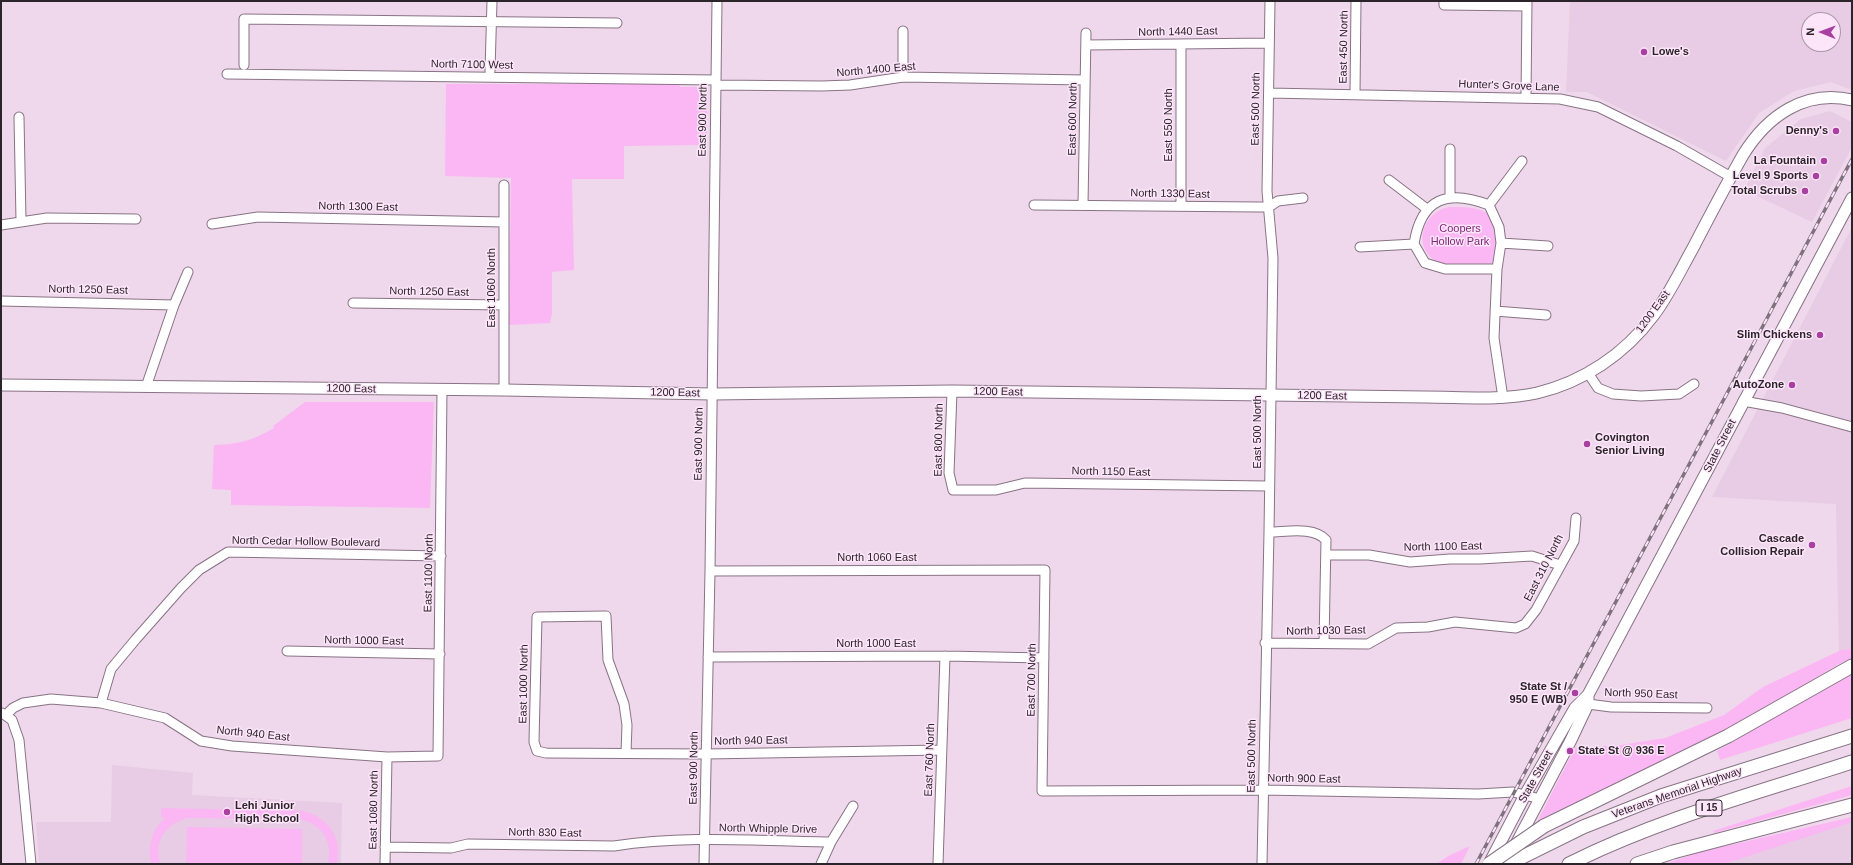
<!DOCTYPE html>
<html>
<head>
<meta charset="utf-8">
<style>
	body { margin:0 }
	#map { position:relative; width:1853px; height:865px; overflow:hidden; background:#efd8ec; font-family:Arial,sans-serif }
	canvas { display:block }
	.frame { position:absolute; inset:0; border:2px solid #2c242b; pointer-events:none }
	.north { position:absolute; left:1801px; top:12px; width:40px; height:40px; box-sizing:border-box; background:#fde5f9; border:1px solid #a998a7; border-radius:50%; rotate:271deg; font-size:11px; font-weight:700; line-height:16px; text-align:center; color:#2c242b }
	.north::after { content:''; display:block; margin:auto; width:14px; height:18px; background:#a83fa1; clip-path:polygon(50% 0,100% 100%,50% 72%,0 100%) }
</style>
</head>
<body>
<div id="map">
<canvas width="1853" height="865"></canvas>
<div class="frame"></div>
<div class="north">N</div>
</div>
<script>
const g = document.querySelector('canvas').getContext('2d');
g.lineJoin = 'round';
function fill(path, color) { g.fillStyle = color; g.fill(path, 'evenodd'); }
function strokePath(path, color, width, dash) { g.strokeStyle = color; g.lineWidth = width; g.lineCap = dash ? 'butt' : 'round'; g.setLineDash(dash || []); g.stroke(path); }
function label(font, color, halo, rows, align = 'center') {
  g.font = font + ' Arial,sans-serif'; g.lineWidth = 3; g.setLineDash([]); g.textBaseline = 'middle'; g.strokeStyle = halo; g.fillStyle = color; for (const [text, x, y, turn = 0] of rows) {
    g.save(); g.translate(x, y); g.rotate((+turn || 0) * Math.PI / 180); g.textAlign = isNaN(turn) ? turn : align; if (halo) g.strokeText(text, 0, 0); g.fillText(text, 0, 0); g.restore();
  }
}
fill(new Path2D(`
	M 1570,1 L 1852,1 L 1852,90 L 1831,82 L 1794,91 L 1759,113 L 1726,161 L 1587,92 L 1566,92 ZM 1809,20 L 1833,20 L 1833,44 L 1809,44 Z
	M 1830,111 L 1852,122 L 1852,147 L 1812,222 L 1744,190 L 1765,148 L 1801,119 Z
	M 1852,227 L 1852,654 L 1839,657 L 1836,504 L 1712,497 Z
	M 112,765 L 193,773 L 192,795 L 342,803 L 341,864 L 39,864 L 36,822 L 111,822 Z
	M 1852,820 L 1852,864 L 1719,864 Z`), '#e8cbe4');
fill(new Path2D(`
	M 446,84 L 677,84 L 681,87 L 708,87 L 707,137 L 704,137 L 704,145 L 624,146 L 624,179 L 572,179 L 574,270 L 552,272 L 552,314 L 550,323 L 509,325 L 511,178 L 445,176 Z
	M 1449,207 C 1476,207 1500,207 1497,243 C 1496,249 1497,257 1494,262 L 1488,265 C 1475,265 1447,268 1436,261 C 1412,247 1422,212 1449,207 Z
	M 305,402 L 434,402 L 430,508 L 231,505 L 231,490 L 212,489 L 214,445 C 240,444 251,441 274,428 L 273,426 Z
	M 1852,649 L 1852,658 L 1839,664 L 1762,710 L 1669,761 L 1537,825 L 1540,816 L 1575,748 L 1621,745 L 1665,738 L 1724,715 L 1763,687 L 1841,650 Z
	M 1852,673 L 1852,718 L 1720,760 L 1717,751 Z
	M 1852,786 L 1852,795 L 1714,833 L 1713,831 Z
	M 161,808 L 303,811 C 328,817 343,838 337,864 L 328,864 C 333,841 322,824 299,819 L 188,818 C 166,823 152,843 161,864 L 151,864 C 148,846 151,830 165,818 L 161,817 Z
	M 1852,817 L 1852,822 L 1724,864 L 1665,864 L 1700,852 Z
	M 187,827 L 302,829 L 302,864 L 186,864 Z
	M 1470,846 L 1461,864 L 1436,864 L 1450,855 Z`), '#fbb7f3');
const minor = new Path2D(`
	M 1444,1 L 1444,5 L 1527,6
	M 1086,45 L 1269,43
	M 244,65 L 244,19 L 617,23
	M 490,71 L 492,1
	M 227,74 L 716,80
	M 903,77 L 903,31
	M 716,85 L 822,86 L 850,85 L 903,77 L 1085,80
	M 1269,93 L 1560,99 L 1598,107 L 1677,146 L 1731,177
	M 1355,94 L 1356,1
	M 1526,98 L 1527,1
	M 19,117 L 21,221
	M 1450,149 L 1450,198
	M 1389,180 L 1427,209
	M 1034,205 L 1258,207 L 1269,207 L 1278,201 L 1303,198
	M 1083,205 L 1086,33
	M 1489,205 C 1448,189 1421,198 1414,244 L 1425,263 L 1445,269 L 1497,269
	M 1489,205 L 1499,227 L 1501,243 L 1497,269 L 1494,338 L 1503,398
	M 1489,205 L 1522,161
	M 1181,206 L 1181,45
	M 212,224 L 258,217 L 504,222
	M 1,225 L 47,218 L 136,219
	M 1501,243 L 1548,246
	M 1360,247 L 1414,244
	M 1,301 L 174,305
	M 353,303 L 504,305
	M 1495,311 L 1546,315
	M 1588,373 L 1598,388 L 1613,394 L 1641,396 L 1679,394 L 1694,384
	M 146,387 L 174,305 L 188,272
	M 504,390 L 504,185
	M 952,391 L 949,473 L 953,490 L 996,490 L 1025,483 L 1269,486
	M 1743,401 L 1782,408 L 1852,427
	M 1269,532 C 1286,532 1314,526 1326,540 L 1324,643
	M 1326,555 L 1369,555 L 1410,562 L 1450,559 L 1480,559 L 1532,556 L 1560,565
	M 710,571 L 1045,570 L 1042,791 L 1263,790 L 1478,794 L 1513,792 L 1540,799
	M 1265,643 L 1368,644 L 1396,628 L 1428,627 L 1455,622 L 1516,628 L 1525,624 L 1536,610 L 1574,541 L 1576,518
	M 287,651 L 440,654
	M 708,657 L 945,656 L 1044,658
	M 101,703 L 111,669 L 136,639 L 181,588 L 199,570 L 228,552 L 441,556
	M 1582,706 L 1588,704 L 1611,707 L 1707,708
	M 2,713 L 12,720 L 19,740 L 31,864
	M 6,715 L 13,708 L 23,703 L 51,699 L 101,703 L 165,718 L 201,741 L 232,746 L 387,757 L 438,756 L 442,390
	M 626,753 L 627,725 L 624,704 L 608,660 L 606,616 L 537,617 L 534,742 L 537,751 L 546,753 L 706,754 L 942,750
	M 385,847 L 451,848 L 468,844 L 614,846 C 685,835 758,841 831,842
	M 385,864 L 387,757
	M 704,864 L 710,571 L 717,1
	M 821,864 L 831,842 L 853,806
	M 938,864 L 945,656
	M 1262,864 L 1269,532 L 1273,258 L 1267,191 L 1270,1`);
const major = new Path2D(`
	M 1,385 L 504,390 L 712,394 L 952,391 L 1425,397 C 1462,397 1501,401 1537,393 C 1583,382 1625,354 1653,316 C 1669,295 1680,271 1693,248 C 1709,217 1726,185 1743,155 C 1767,116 1805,89 1852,100
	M 1515,846 L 1570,742 L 1588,704 L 1588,695
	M 1489,864 L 1525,795 L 1575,708 L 1588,695 L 1852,198`);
const highway = new Path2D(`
	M 1544,826 L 1728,736 L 1852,666
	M 1508,864 L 1583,827 L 1661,796 L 1852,736
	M 1569,864 C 1659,819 1757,793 1852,762
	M 1637,864 L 1673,852 L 1852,805`);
strokePath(minor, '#887385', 11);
strokePath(major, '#887385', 13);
strokePath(highway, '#887385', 15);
strokePath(minor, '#fff', 9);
strokePath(major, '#fff', 11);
strokePath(highway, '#fff', 13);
const rail = new Path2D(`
	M 1476,864 L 1852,159`);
strokePath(rail, '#7f717d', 3.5);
strokePath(rail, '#fde5f9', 2, [6]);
const highwayBridge = new Path2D(`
	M 1489,864 L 1544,826`);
strokePath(highwayBridge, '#887385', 15, []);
strokePath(highwayBridge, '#fff', 13);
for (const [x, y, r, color] of [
	[1644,52,4,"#a83fa1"],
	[1836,131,4,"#a83fa1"],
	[1824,161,4,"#a83fa1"],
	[1816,176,4,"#a83fa1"],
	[1805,191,4,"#a83fa1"],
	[1820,335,4,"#a83fa1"],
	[1792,385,4,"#a83fa1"],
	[1587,444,4,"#a83fa1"],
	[1812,545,4,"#a83fa1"],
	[1575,693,4,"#a83fa1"],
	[1570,751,4,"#a83fa1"],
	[227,812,4,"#a83fa1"]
]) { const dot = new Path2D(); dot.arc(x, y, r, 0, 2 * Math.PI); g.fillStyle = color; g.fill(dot); strokePath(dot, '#fde5f9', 1.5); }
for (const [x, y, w] of [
	[1709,808,26]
]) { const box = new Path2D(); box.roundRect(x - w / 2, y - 8, w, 16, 3); g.fillStyle = '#fde5f9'; g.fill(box); strokePath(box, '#2c242b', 1); }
label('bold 10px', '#2c242b', null, [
	["I 15",1709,808]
]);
label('11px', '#2c242b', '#fde5f9', [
	["North 1440 East",1178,32,-1],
	["East 450 North",1344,47,-89],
	["North 7100 West",472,65,1],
	["North 1400 East",876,70,-5],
	["Hunter's Grove Lane",1509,86,2],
	["East 500 North",1256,109,-89],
	["East 600 North",1073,119,-89],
	["East 900 North",703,120,-89],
	["East 550 North",1169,125,-90],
	["North 1330 East",1170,194,1],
	["North 1300 East",358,207,1],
	["East 1060 North",492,288,-90],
	["North 1250 East",88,290,1],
	["North 1250 East",429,292,1],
	["1200 East",1653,312,-54],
	["1200 East",351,389,1],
	["1200 East",998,392,1],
	["1200 East",675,393,1],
	["1200 East",1322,396,1],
	["East 500 North",1258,432,-90],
	["East 800 North",939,440,-89],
	["East 900 North",699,444,-89],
	["State Street",1720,446,-63],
	["North 1150 East",1111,472,1],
	["North Cedar Hollow Boulevard",306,542,1],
	["North 1100 East",1443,547,-1],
	["North 1060 East",877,558],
	["East 310 North",1544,568,-63],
	["East 1100 North",429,573,-89],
	["North 1030 East",1326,631,-1],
	["North 1000 East",364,641,1],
	["North 1000 East",876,644],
	["East 700 North",1032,680,-89],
	["East 1000 North",524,684,-89],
	["North 950 East",1641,694,2],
	["North 940 East",253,734,6],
	["North 940 East",751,741,-1],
	["East 500 North",1252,756,-89],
	["East 760 North",930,760,-88],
	["East 900 North",694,768,-89],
	["State Street",1536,777,-61],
	["North 900 East",1304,779,1],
	["Veterans Memorial Highway",1677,793,-19],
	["East 1080 North",374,810,-89],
	["North Whipple Drive",768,829,1],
	["North 830 East",545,833,1]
]);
label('bold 11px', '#2c242b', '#fde5f9', [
	["Lowe's",1652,52,"left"],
	["Denny's",1828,131],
	["La Fountain",1816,161],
	["Level 9 Sports",1808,176],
	["Total Scrubs",1797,191],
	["Slim Chickens",1812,335],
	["AutoZone",1784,385],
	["Covington",1595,438,"left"],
	["Senior Living",1595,451,"left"],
	["Cascade",1804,539],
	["Collision Repair",1804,552],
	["State St /",1567,687],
	["950 E (WB)",1567,700],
	["State St @ 936 E",1578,751,"left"],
	["Lehi Junior",235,806,"left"],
	["High School",235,819,"left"]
], 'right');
label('11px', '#7c2977', '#fde5f9', [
	["Coopers",1460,229],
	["Hollow Park",1460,242]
]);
</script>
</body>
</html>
